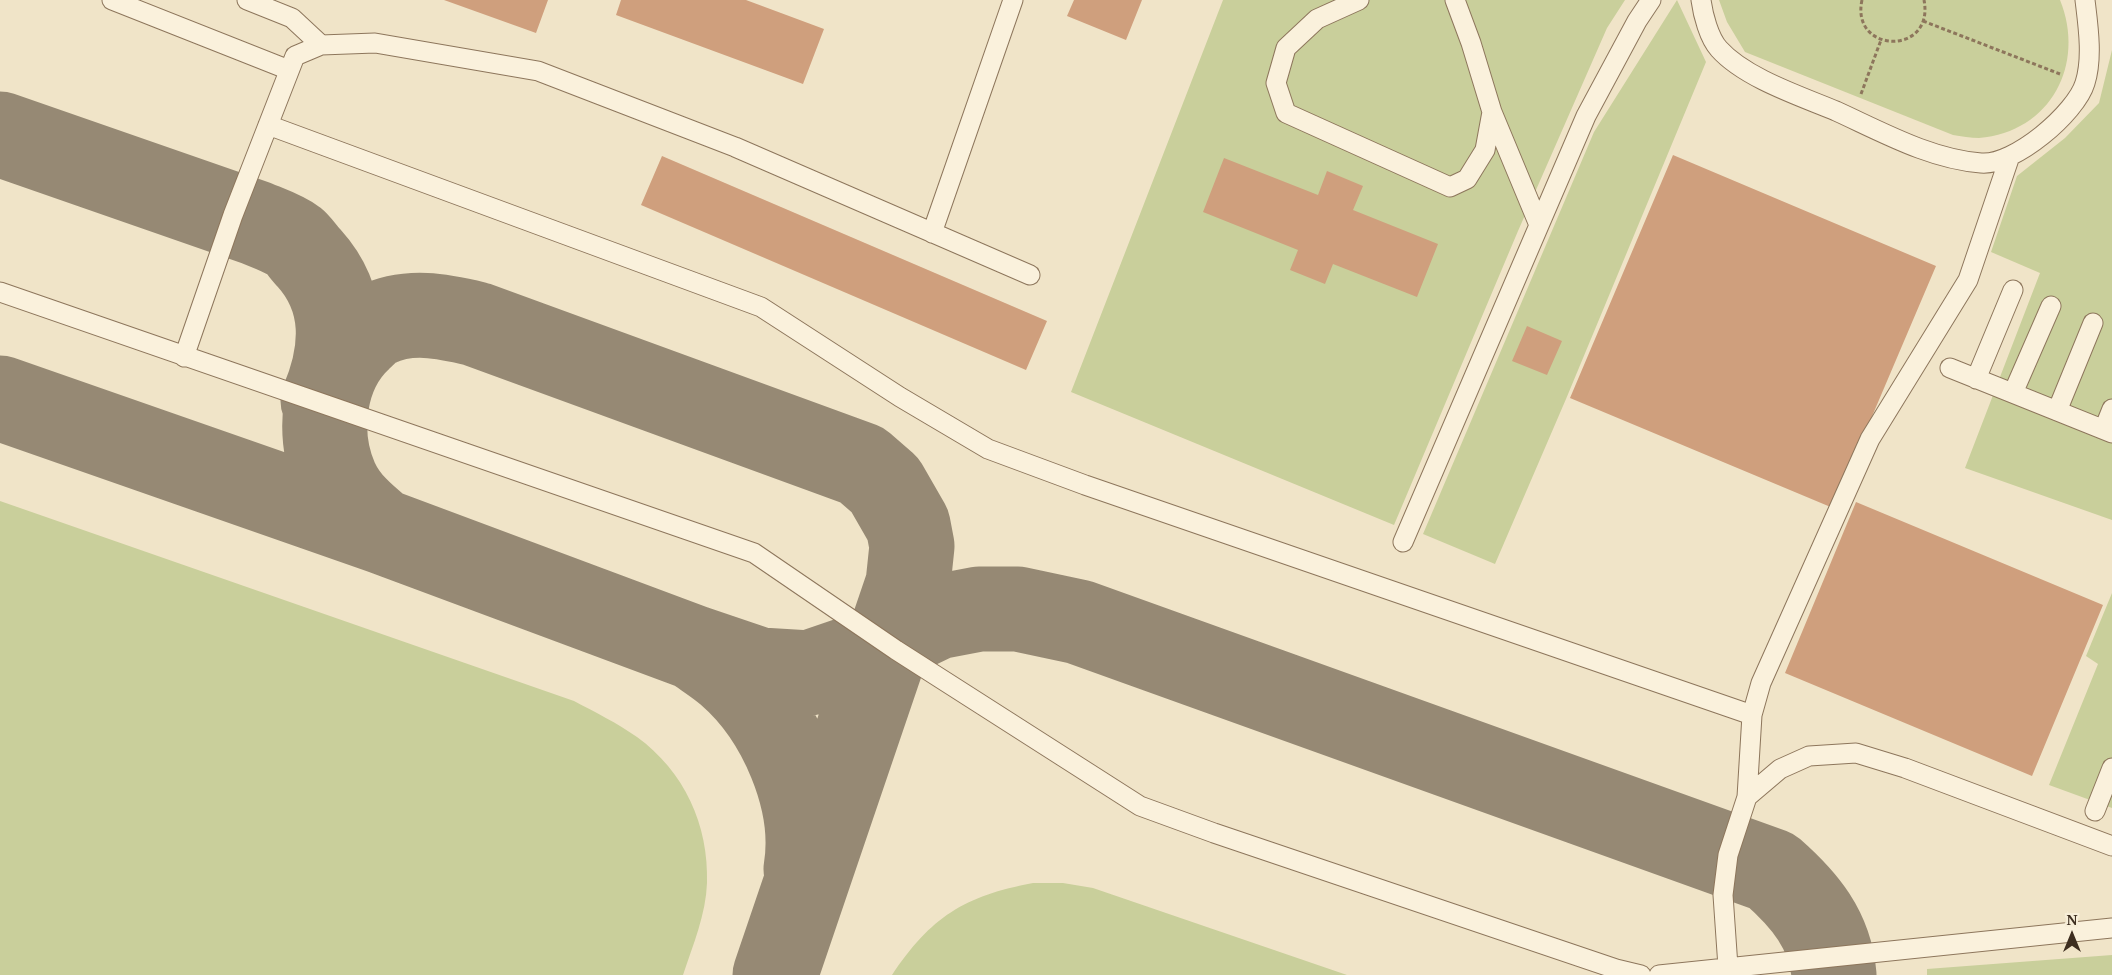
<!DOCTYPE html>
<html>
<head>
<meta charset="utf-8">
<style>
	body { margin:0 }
	#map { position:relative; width:2112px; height:975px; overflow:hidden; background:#f0e4c8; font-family:"Noto Serif",serif }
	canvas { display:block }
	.north { position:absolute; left:2047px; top:910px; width:50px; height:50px; -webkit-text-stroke:4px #f7eed8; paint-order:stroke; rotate:0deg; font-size:14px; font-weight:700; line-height:20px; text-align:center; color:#3d2e20 }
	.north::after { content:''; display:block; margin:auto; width:18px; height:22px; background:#3d2e20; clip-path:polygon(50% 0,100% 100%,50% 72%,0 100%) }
</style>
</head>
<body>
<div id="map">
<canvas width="2112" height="975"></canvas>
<div class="north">N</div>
</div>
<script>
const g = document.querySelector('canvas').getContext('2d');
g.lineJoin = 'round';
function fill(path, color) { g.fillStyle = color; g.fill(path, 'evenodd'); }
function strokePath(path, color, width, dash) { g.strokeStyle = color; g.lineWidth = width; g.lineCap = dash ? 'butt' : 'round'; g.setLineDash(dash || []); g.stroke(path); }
fill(new Path2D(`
	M 1223,0 L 1625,0 L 1607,28 L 1518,231 L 1394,525 L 1071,392 Z
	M 1677,0 L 1706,62 L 1566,399 L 1495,564 L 1423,534 L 1594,132 Z
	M 1719,0 L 2060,0 C 2086,64 2051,132 1979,138 C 1971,138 1961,136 1953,135 L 1745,52 L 1727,22 Z
	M 2112,50 L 2112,520 L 1965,468 L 2040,273 L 1991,252 L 2017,176 L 2065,138 L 2099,103 Z
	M 0,501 L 574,701 C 595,712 617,723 637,737 C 684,771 709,825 707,883 C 706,914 693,945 683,975 L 0,975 Z
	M 2112,593 L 2112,808 L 2049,785 L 2098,664 L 2086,656 Z
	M 1033,883 L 1063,883 L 1093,888 L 1347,975 L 892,975 C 931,917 964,896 1033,883 Z
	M 2112,955 L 2112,975 L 1927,975 L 1927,969 Z`), '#c9cf9b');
strokePath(new Path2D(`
	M 0,134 L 256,223 C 268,228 283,233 294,241 C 299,245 304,253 309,258 C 347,300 344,351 323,401
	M 0,398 L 381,531 L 695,648 L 760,670 L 809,673 L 850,659 L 937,617 L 979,609 L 1018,609 L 1079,622 L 1772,871 C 1805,900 1830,930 1834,975
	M 381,531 C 363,516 346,502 336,480 C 316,434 322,372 361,337 C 366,333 370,327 376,325 C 408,309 443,316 476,324 L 862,465 L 885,485 L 908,525 L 912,546 L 908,584 L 775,975
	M 695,648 C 706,656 719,664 729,673 C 780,717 817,801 806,869`), '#968974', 85);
fill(new Path2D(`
	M 444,0 L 548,0 L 536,33 Z
	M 621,0 L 746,0 L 824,29 L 803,84 L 616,15 Z
	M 1074,0 L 1142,0 L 1126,40 L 1067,16 Z
	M 1673,155 L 1936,266 L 1833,508 L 1570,398 Z
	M 662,156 L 1047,321 L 1026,370 L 641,205 Z
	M 1224,158 L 1318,195 L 1327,171 L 1363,186 L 1353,210 L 1438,244 L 1417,297 L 1333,264 L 1325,284 L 1290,270 L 1298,250 L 1203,212 Z
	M 1527,326 L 1562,341 L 1547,375 L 1512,361 Z
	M 1856,502 L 2103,605 L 2032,776 L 1785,673 Z`), '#cf9f7d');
const lane = new Path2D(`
	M 112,0 L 289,70
	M 247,0 L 292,18 L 321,45
	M 1359,0 L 1317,19 L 1286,48 L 1276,83 L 1286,113 L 1450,187 L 1467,179 L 1485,150 L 1492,112 L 1471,43 L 1455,0
	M 1701,0 C 1703,15 1709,38 1719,49 C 1745,78 1800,96 1836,111 C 1882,132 1930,159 1981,163 C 2014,166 2076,113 2085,83 C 2093,58 2088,25 2085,0
	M 1492,112 L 1539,225
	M 268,125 L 761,307 L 900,397 L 988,449 L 1085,485 L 1752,715
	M 932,233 L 1013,0
	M 0,292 L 754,553 L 896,650 L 1140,806 L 1214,833 L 1616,969 L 1641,975
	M 184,357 L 233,215 L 295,56 L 321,45 L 375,43 L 538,71 L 735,147 L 1030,275
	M 1950,368 L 2112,433
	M 1976,379 L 2013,290
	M 2013,393 L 2051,306
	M 2057,411 L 2093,323
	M 2104,429 L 2112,409
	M 1403,542 L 1586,116 L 1637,21 L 1651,0
	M 1747,797 L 1752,715 L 1761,683 L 1870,439 L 1968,280 L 2010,156
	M 2095,811 L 2112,768
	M 1728,967 L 1723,895 L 1728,855 L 1747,797 L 1780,769 L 1809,756 L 1856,753 L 1905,768 L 2112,846
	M 1659,975 L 2112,928`);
strokePath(lane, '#8d765c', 21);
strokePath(new Path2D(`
	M 1862,0 C 1850,54 1935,56 1924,0
	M 1923,21 L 2060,74
	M 1861,94 L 1881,40`), '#8d765c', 3, [4, 2.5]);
strokePath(lane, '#faf1dc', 19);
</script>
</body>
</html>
